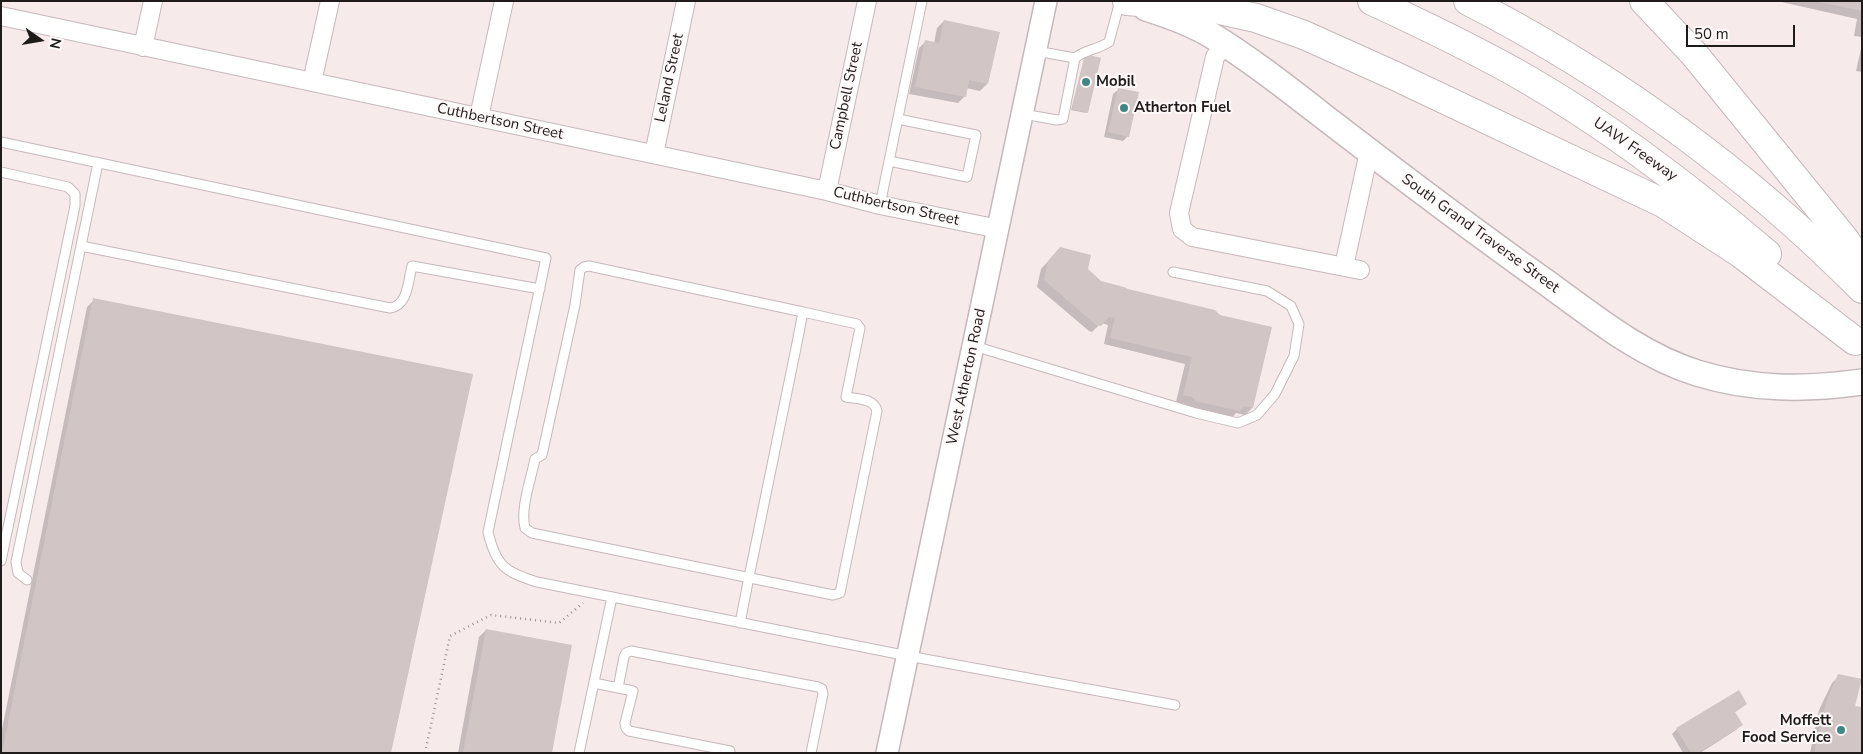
<!DOCTYPE html>
<html>
<head>
<meta charset="utf-8">
<style>
	body { margin:0 }
	#map { position:relative; width:1863px; height:754px; overflow:hidden; background:#f7eaeb; font-family:"Nunito Sans",sans-serif }
	canvas { display:block }
	.frame { position:absolute; inset:0; border:2px solid #201b1b; pointer-events:none }
	.north { position:absolute; left:15px; top:15px; width:50px; height:50px; -webkit-text-stroke:4px #fff9fa; paint-order:stroke; rotate:103deg; font-size:14px; font-weight:700; line-height:20px; text-align:center; color:#201b1b }
	.north::after { content:''; display:block; margin:auto; width:18px; height:22px; background:#201b1b; clip-path:polygon(50% 0,100% 100%,50% 72%,0 100%) }
	.scale { position:absolute; left:1686px; top:25px; width:109px; height:22px; box-sizing:border-box; border:2px solid #201b1b; border-top:0; padding-left:6px; font-size:15px; line-height:18px; white-space:nowrap; color:#201b1b; -webkit-text-stroke:4px #fff9fa; paint-order:stroke }
</style>
</head>
<body>
<div id="map">
<canvas width="1863" height="754"></canvas>
<div class="frame"></div>
<div class="north">N</div>
<div class="scale">50 m</div>
</div>
<script>
const g = document.querySelector('canvas').getContext('2d');
g.lineJoin = 'round';
function fill(path, color) { g.fillStyle = color; g.fill(path, 'evenodd'); }
function strokePath(path, color, width, dash) { g.strokeStyle = color; g.lineWidth = width; g.lineCap = dash ? 'butt' : 'round'; g.setLineDash(dash || []); g.stroke(path); }
function label(font, color, halo, rows, align = 'center') {
  g.font = font + ' "Nunito Sans",sans-serif'; g.lineWidth = 4; g.setLineDash([]); g.textBaseline = 'middle'; g.strokeStyle = halo; g.fillStyle = color; for (const [text, x, y, turn = 0] of rows) {
    g.save(); g.translate(x, y); g.rotate((+turn || 0) * Math.PI / 180); g.textAlign = isNaN(turn) ? turn : align; if (halo) g.strokeText(text, 0, 0); g.fillText(text, 0, 0); g.restore();
  }
}
fill(new Path2D(`
	M 1777,1 L 1862,1 L 1862,37 L 1854,36 L 1857,19 Z
	M 944,21 L 987,84 L 980,91 L 966,88 L 965,96 L 958,103 L 909,94 L 919,48 L 926,41 L 934,43 L 937,28 Z
	M 1862,44 L 1862,72 L 1856,71 Z
	M 1085,55 L 1087,112 L 1086,113 L 1071,110 Z
	M 1119,89 L 1128,136 L 1123,141 L 1104,137 L 1113,94 Z
	M 1053,256 L 1086,270 L 1100,282 L 1219,316 L 1270,328 L 1252,408 L 1245,415 L 1236,413 L 1232,418 L 1189,408 L 1185,404 L 1176,402 L 1185,364 L 1104,344 L 1108,325 L 1101,323 L 1092,332 L 1089,331 L 1037,287 L 1041,269 Z
	M 94,300 L 390,753 L 1,753 L 1,734 L 87,307 Z
	M 486,630 L 551,753 L 458,753 L 479,637 Z
	M 1839,676 L 1862,753 L 1810,753 L 1819,710 L 1832,683 Z
	M 1746,704 L 1734,713 L 1741,725 L 1736,730 L 1700,753 L 1683,753 L 1672,734 L 1677,729 Z`), '#0003');
fill(new Path2D(`
	M 1819,1 L 1862,1 L 1862,11 L 1819,2 Z
	M 944,20 L 1000,32 L 988,84 L 969,80 L 966,97 L 915,87 L 925,40 L 939,43 Z
	M 1085,54 L 1101,58 L 1088,113 L 1072,109 Z
	M 1118,88 L 1139,92 L 1129,137 L 1108,132 Z
	M 1060,247 L 1091,255 L 1088,269 L 1101,281 L 1124,287 L 1128,289 L 1215,310 L 1220,315 L 1272,327 L 1253,408 L 1244,406 L 1240,411 L 1196,401 L 1192,397 L 1183,395 L 1192,357 L 1110,338 L 1115,318 L 1109,317 L 1101,326 L 1096,325 L 1044,280 L 1048,261 Z
	M 93,298 L 473,374 L 391,753 L 2,753 Z
	M 486,629 L 572,645 L 552,753 L 463,753 Z
	M 1838,674 L 1862,679 L 1855,706 L 1862,707 L 1862,753 L 1814,753 L 1826,702 Z
	M 1739,690 L 1747,704 L 1735,712 L 1743,725 L 1698,753 L 1691,753 L 1676,728 Z`), '#d2c5c6');
const service = new Path2D(`
	M 1036,51 L 1075,58 C 1086,49 1097,50 1109,42 L 1120,1
	M 1023,114 L 1057,120 L 1063,119 L 1075,58
	M 1,142 L 546,258 L 488,532 C 496,566 505,572 537,582 L 908,656 L 1175,705
	M 889,161 L 967,177 L 976,135 L 898,119
	M 1,172 L 68,187 L 75,194 L 75,206 L 1,561
	M 880,205 L 922,1
	M 81,246 L 390,308 C 408,306 408,281 412,266 L 540,289
	M 974,346 L 1196,413 L 1238,423 L 1257,415 L 1275,394 L 1294,356 L 1299,324 L 1291,306 L 1267,291 L 1173,272
	M 27,580 L 18,573 L 16,562 L 98,163
	M 740,623 L 749,577 L 796,348 L 803,312 L 589,266 L 584,267 L 580,270 L 575,305 L 542,455 L 535,459 C 531,479 520,509 525,528 L 532,533 L 833,595 L 840,593 L 877,411 C 874,398 857,399 846,397 L 860,328 L 857,324 L 803,312
	M 594,683 L 633,691 L 625,723 L 626,728 L 629,731 L 730,751 L 729,753
	M 618,688 L 624,657 L 626,653 L 631,651 L 818,687 L 822,689 L 823,694 L 811,753
	M 579,753 L 612,597`);
const minor = new Path2D(`
	M 1,16 L 827,191 L 880,205 L 999,229
	M 1225,44 L 1215,57 L 1179,213 L 1182,229 L 1192,237 L 1360,270
	M 143,47 L 153,1
	M 312,82 L 330,1
	M 479,117 L 504,1
	M 654,154 L 686,1
	M 827,191 L 867,1
	M 1344,266 L 1369,152`);
const tertiary = new Path2D(`
	M 887,753 L 1046,1`);
const secondary = new Path2D(`
	M 1146,8 C 1168,15 1191,23 1211,35 C 1250,59 1287,88 1323,116 C 1397,173 1471,229 1547,283 C 1594,317 1640,355 1697,373 C 1752,390 1805,390 1862,382`);
const motorway = new Path2D(`
	M 1127,1 L 1211,8 L 1256,18 L 1304,35 L 1393,75 L 1663,203 L 1740,253 L 1855,341
	M 1372,1 C 1424,25 1476,50 1525,78 C 1612,128 1691,189 1767,254
	M 1468,1 C 1614,76 1747,173 1862,289
	M 1644,1 L 1694,54 L 1846,241 L 1862,267`);
strokePath(service, '#c5b8ba', 11);
strokePath(minor, '#c5b8ba', 20);
strokePath(tertiary, '#c5b8ba', 24);
strokePath(secondary, '#c5b8ba', 28);
strokePath(motorway, '#c5b8ba', 30);
strokePath(new Path2D(`
	M 425,753 L 450,636 L 491,615 L 559,623 L 583,603`), '#9c9393', 2.5, [1, 4]);
strokePath(service, '#fff', 9);
strokePath(minor, '#fff', 18);
strokePath(tertiary, '#fff', 21);
strokePath(secondary, '#fff', 25);
strokePath(motorway, '#fff', 28);
for (const [x, y, r, color] of [
	[1086,82,5,"#3f8783"],
	[1124,108,5,"#3f8783"],
	[1841,730,5,"#3f8783"]
]) { const dot = new Path2D(); dot.arc(x, y, r, 0, 2 * Math.PI); g.fillStyle = color; g.fill(dot); strokePath(dot, '#fff9fa', 2); }
label('15px', '#201b1b', '#fff9fa', [
	["Leland Street",670,78,-78],
	["Campbell Street",847,96,-78],
	["Cuthbertson Street",500,122,12],
	["UAW Freeway",1635,150,35],
	["Cuthbertson Street",896,207,13],
	["South Grand Traverse Street",1480,234,36],
	["West Atherton Road",967,377,-78]
]);
label('bold 15px', '#201b1b', '#fff9fa', [
	["Mobil",1096,82],
	["Atherton Fuel",1134,108],
	["Moffett",1831,721,"right"],
	["Food Service",1831,738,"right"]
], 'left');
</script>
</body>
</html>
